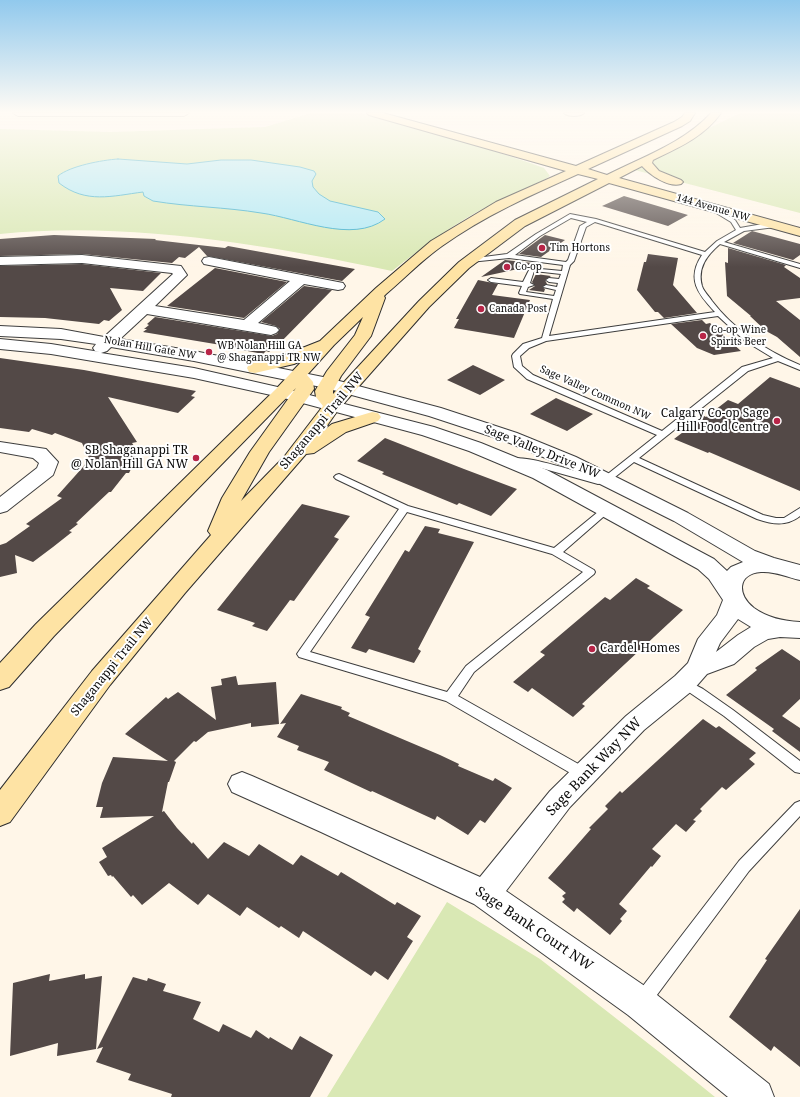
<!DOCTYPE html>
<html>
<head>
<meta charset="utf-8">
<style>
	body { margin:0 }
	canvas { display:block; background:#fff6e8 }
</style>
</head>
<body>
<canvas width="800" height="1097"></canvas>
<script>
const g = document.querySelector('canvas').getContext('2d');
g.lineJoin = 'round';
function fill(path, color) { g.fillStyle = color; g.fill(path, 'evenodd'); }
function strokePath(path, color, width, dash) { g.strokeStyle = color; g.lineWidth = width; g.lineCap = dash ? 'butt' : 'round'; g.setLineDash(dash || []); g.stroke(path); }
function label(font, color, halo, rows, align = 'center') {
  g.font = font + ' "Noto Serif",serif'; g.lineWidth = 4; g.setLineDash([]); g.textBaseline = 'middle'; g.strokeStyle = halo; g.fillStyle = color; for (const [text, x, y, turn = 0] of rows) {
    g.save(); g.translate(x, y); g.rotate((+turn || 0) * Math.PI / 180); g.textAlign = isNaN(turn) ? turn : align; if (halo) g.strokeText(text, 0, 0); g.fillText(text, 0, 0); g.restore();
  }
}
fill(new Path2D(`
	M 311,113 L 361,113 L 482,147 L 533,164 L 544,168 L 550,176 C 533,189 511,195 492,204 C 456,222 424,246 392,271 C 267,245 128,221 0,234 L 0,129 L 111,132 L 265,127 Z
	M 740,113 L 800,113 L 800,213 L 627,168 Z
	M 447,902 L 540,959 L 663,1055 L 715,1097 L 327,1097 Z`), '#d9e8b4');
const water = new Path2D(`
	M 118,159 L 187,164 L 221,160 L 251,160 L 300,167 L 314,171 L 316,174 L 312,181 L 313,187 L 319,194 L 330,201 L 378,212 L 385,219 C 352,244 298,218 261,213 C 225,207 189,207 153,201 L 144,196 L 143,192 C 112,196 86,204 59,183 L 58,176 C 70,166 102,160 118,159 Z`);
fill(water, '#aee8f5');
strokePath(water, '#36accb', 1);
fill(new Path2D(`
	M 624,196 L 688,215 L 668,226 L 602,206 Z
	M 752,231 L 800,244 L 800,255 L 793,260 L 733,243 Z
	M 54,235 L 156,239 L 155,240 L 225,248 L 228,246 L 355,269 L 342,281 L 207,256 L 199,247 L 185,258 L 179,257 L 172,263 L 82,254 L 0,256 L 0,239 Z
	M 545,235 L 565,240 L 541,257 L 519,254 Z
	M 728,248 L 786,265 L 784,267 L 800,278 L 800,298 L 776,301 L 800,320 L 800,357 L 777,337 L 766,331 L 750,316 L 751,316 L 727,296 L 725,262 L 728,263 Z
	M 648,254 L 678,258 L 673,285 L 697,313 L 664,318 L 658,312 L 655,312 L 637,290 L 644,262 L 646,262 Z
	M 505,260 L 533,263 L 527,267 L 481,277 Z
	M 82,264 L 161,273 L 143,291 L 110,288 L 122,310 L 109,321 L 104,320 L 99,324 L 45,318 L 0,317 L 0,266 Z
	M 215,268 L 287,282 L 244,318 L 167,306 Z
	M 536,274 L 551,276 L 545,280 L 547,284 L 542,287 L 545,289 L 544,292 L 529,290 L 535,286 L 532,282 Z
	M 478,280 L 498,284 L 492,295 L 530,300 L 514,338 L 454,328 L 459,319 L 456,319 Z
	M 304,286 L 332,290 L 275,348 L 274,347 L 269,352 L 266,351 L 263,354 L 232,348 L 233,347 L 143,332 L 147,329 L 144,329 L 149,325 L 147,324 L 155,317 L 272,336 L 277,334 L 280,329 L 276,326 L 261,322 Z
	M 702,320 L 706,324 L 710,323 L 741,351 L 714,355 L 697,348 L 671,324 Z
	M 0,358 L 84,370 L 196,391 L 191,396 L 195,397 L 178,413 L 108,397 L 137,442 L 132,443 L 139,453 L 129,473 L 126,473 L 111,492 L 109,492 L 76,523 L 78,524 L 69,531 L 72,532 L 53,547 L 33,562 L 15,555 L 17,573 L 0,577 L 0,545 L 6,543 L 30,526 L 26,524 L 62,498 L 57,496 L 83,467 L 89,458 L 82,443 L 55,433 L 52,435 L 32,429 L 29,432 L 0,428 Z
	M 473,365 L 505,380 L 480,395 L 447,380 Z
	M 770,377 L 800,388 L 800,491 L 709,452 L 708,453 L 674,439 L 704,416 L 706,417 L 728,400 L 738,404 Z
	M 556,398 L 565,402 L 593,414 L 567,431 L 530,414 Z
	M 385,438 L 464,469 L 517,489 L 491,516 L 459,503 L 457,505 L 382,474 L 384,472 L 357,461 Z
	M 302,504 L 350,516 L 334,537 L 339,539 L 294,601 L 290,600 L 267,631 L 252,626 L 255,623 L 217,610 Z
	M 425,526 L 440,529 L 438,533 L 474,542 L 418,649 L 421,651 L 414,663 L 369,649 L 366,653 L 351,648 L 370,617 L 365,615 L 388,578 L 405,550 L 409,552 Z
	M 636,578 L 650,586 L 647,588 L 683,610 L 582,704 L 585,706 L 573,717 L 532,688 L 528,692 L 513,682 L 545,655 L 540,652 L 605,597 L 610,600 Z
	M 782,649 L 800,661 L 800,699 L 782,716 L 800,728 L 800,752 L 772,731 L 774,729 L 726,695 L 757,670 L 755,668 Z
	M 236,676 L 238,685 L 276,682 L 279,724 L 251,727 L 251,723 L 208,732 L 196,742 L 194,741 L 174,761 L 176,762 L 169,782 L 168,782 L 162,812 L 164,811 L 177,828 L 192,844 L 193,842 L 208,859 L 224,842 L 249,856 L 259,844 L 293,865 L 301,855 L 338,876 L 341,872 L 395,905 L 397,902 L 421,916 L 407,937 L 413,941 L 388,980 L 375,971 L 371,976 L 303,931 L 299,938 L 281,926 L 279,928 L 247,907 L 240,916 L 208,894 L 198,905 L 169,883 L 142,905 L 133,895 L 131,897 L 113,876 L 112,877 L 111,875 L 108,876 L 99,862 L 107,857 L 102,848 L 154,816 L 100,818 L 103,807 L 96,807 L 102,783 L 113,757 L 168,761 L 125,734 L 156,706 L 166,697 L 168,699 L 178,692 L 216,720 L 211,687 L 222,685 L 221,679 Z
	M 301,694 L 342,707 L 341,709 L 350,713 L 348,716 L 440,755 L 459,764 L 458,766 L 493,781 L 495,778 L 512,788 L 485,823 L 480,820 L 468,835 L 437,816 L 435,820 L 372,791 L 371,792 L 324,770 L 329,762 L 297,750 L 299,746 L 277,737 L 286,723 L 280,724 Z
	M 703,719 L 716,728 L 719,726 L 756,753 L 749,759 L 755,764 L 726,790 L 722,787 L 700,809 L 702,811 L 693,820 L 696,821 L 686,832 L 676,824 L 652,849 L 661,856 L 652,867 L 651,866 L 619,904 L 627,911 L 620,919 L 622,921 L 610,935 L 577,908 L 574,912 L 562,902 L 565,899 L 562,896 L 566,893 L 548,878 L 591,829 L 589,828 L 608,809 L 605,806 L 620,791 L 622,793 Z
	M 800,909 L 800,1067 L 774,1046 L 771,1051 L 729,1017 L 767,960 L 765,959 Z
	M 50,974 L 49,981 L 85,974 L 85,979 L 102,976 L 96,1049 L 57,1056 L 58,1043 L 10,1056 L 13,983 Z
	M 133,977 L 147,981 L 148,978 L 166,984 L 163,991 L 201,1002 L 193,1019 L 219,1032 L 223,1024 L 251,1038 L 256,1030 L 269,1039 L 270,1037 L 292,1050 L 300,1036 L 333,1055 L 310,1097 L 171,1097 L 172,1094 L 128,1080 L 131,1074 L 96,1062 L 103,1047 L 97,1049 Z`), '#534947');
const lane = new Path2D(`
	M 708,206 L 712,206 L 735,220 L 740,228 L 757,225 L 777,224 L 778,225 L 775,227 L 744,231 L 724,242 L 800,264 L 800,268 L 720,244 C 707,255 697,268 702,286 C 704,292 709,296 712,301 C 734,330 767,351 800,365 L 800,370 L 778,361 L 748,371 L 639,458 L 763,515 L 776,518 L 784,518 L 800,508 L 800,516 C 786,527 772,524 757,519 L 634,462 L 610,481 L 598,484 L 534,466 L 512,462 L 511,460 C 519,452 584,474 598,478 L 604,477 L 657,435 L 527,379 L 514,367 L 512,356 L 513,354 L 523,344 L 542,338 L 553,299 L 520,294 L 519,293 L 522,286 L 491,282 L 488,280 L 491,278 L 523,282 L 530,268 L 562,271 L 563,265 L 509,258 L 470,262 L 467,260 L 468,259 L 507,254 L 536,234 L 570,214 L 596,219 L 705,252 L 717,241 L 736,230 L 731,222 L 708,208 ZM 571,218 L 587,222 L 580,226 L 568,260 L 566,262 L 515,255 L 540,236 ZM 595,222 L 702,255 C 686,279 698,294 715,312 L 549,336 L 570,265 L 574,261 L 586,227 ZM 534,271 L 561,274 L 559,279 L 549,278 L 546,280 L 549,282 L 558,283 L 557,287 L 546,285 L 543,287 L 556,290 L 554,296 L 526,292 L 528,287 L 534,285 L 530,283 ZM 718,316 L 745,341 L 773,358 L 742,367 L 662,431 L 533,375 L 522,366 L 520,356 L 529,348 L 546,341 Z
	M 339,474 L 408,506 L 554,548 L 604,507 L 610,507 L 612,509 L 610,511 L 563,552 L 594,570 L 595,572 L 594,574 L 474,672 L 458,696 L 589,770 L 590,774 L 589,778 L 584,779 L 579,778 L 446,701 L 299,657 L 297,654 L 299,651 L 399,509 L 336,479 L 334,477 L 336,475 ZM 407,512 L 552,554 L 583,572 L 466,666 L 447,692 L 310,652 Z
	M 684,679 L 703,689 L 733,710 L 800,761 L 800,773 L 795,772 L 724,716 L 680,686 L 678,683 L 680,680 Z
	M 800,801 L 800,816 L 749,871 L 648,1007 L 642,1009 L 636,1007 L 634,1001 L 636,995 L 739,861 L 795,803 Z`);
const street = new Path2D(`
	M 13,113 L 189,113 L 184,116 L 18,116 Z
	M 564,113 L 584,113 C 580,117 568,117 564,113 Z
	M 82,255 L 181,266 L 187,275 L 155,306 L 244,320 L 290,281 L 204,264 L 202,261 L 204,258 L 209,257 L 343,283 L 345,286 L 343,289 L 338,290 L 304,284 L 258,323 L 276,327 L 279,330 L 276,333 L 271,335 L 147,314 L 120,339 L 194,351 L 328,378 L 441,408 L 517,433 L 576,457 L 688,513 L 755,551 L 774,558 L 800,565 L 800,580 C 787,577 775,571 761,572 C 737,574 737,595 754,608 C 768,618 783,621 800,622 L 800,638 L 780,637 L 768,639 L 754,647 L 734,664 L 707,674 L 693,690 L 644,730 L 570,807 L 506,891 L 652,991 L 769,1084 L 774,1097 L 728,1097 L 628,1015 L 474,904 L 321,832 L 232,792 L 228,784 L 232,776 L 242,772 L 252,776 L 480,877 L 550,791 L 626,716 L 675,676 L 688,663 L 698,639 L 717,615 L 723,600 L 709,579 L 698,569 L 533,478 L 469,451 L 422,435 L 280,397 L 194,378 L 51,354 L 0,349 L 0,339 L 51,344 L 100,352 L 95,351 L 93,348 L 96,344 L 61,339 L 0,336 L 0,326 L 61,329 L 104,337 L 173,274 L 172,273 L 82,263 L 0,265 L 0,257 ZM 111,347 L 194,361 L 326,388 L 429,416 L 505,441 L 562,465 L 674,521 L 743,562 L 731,567 L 727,571 L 714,559 L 547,470 L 481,443 L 434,427 L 282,388 L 194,368 L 101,353 L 107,351 ZM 738,619 L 751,627 L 738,635 L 716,652 L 720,643 Z
	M 0,442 L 46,449 L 58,462 L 53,475 L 7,511 L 0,513 L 0,497 L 37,468 L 39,463 L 33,458 L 0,452 Z`);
const secondary = new Path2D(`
	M 367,113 L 383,113 L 576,166 L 674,122 L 682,117 L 685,113 L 695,113 L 690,121 L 682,126 L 588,169 L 607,175 C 642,157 684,143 711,113 L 721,113 C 704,137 678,148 653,160 L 652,163 L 659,171 L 681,180 L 683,182 L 681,184 C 669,188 650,175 642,166 L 619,178 L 800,228 L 800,236 L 609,183 L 525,226 L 469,268 L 429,307 L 338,410 L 324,430 L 332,424 L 372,412 L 378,413 L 381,417 L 378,421 L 346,432 L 314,453 L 306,454 L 185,593 L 110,685 L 10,822 L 0,826 L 0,790 L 92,671 L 211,535 L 208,531 L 222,498 L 250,452 L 296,388 L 54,636 L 9,687 L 0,690 L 0,663 L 36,624 L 276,389 L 303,360 L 294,364 L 255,373 L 249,372 L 247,368 L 249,364 L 282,356 L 320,341 L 376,288 L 431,241 L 496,202 L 566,171 L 369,115 ZM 578,174 L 598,179 L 515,220 L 459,262 L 419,301 L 333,394 L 333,391 L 341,376 L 371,336 L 385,298 L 384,296 L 386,294 C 405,278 422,260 442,246 C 484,216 531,195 578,174 ZM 363,317 L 355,335 L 327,371 L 315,391 L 316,397 L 323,406 L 284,457 L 241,501 L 269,452 L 314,389 L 313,382 L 307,375 L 334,345 Z`);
strokePath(lane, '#3e3e3e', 2);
strokePath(street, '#3e3e3e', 2);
strokePath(secondary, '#2d2d2d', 2);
fill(lane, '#fff');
fill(street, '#fff');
fill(secondary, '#fee3a4');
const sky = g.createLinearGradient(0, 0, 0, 267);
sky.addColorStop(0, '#91c9ed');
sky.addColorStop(0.42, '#fffbf5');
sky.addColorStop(1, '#fffbf500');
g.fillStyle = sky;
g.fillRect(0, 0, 800, 267);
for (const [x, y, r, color] of [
	[542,248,4,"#b82548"],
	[507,267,4,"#b82548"],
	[481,309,4,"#b82548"],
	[703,336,4,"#b82548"],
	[209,352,4,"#b82548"],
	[777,421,4,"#b82548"],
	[196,458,4,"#b82548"],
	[592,649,4,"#b82548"]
]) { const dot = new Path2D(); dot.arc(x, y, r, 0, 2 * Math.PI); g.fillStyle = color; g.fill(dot); strokePath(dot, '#fff', 1.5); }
label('10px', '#0b0b0b', '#fff', [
	["144 Avenue NW",713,208,16],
	["Nolan Hill Gate NW",150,348,10],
	["Sage Valley Common NW",595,393,24]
]);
label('10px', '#0b0b0b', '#fff', [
	["Tim Hortons",550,248],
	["Co-op",515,267],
	["Canada Post",489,309],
	["Co-op Wine",711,330],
	["Spirits Beer",711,342],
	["WB Nolan Hill GA",217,346],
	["@ Shaganappi TR NW",217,358]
], 'left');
label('12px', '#0b0b0b', '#fff', [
	["Calgary Co-op Sage",769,414],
	["Hill Food Centre",769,428],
	["SB Shaganappi TR",188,451],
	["@ Nolan Hill GA NW",188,465],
	["Cardel Homes",600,649,"left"]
], 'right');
label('12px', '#0b0b0b', '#fff', [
	["Shaganappi Trail NW",322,421,-50],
	["Sage Valley Drive NW",542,452,22],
	["Shaganappi Trail NW",112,667,-51]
]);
label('14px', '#0b0b0b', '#fff', [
	["Sage Bank Way NW",594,767,-46],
	["Sage Bank Court NW",534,929,34]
]);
</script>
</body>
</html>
